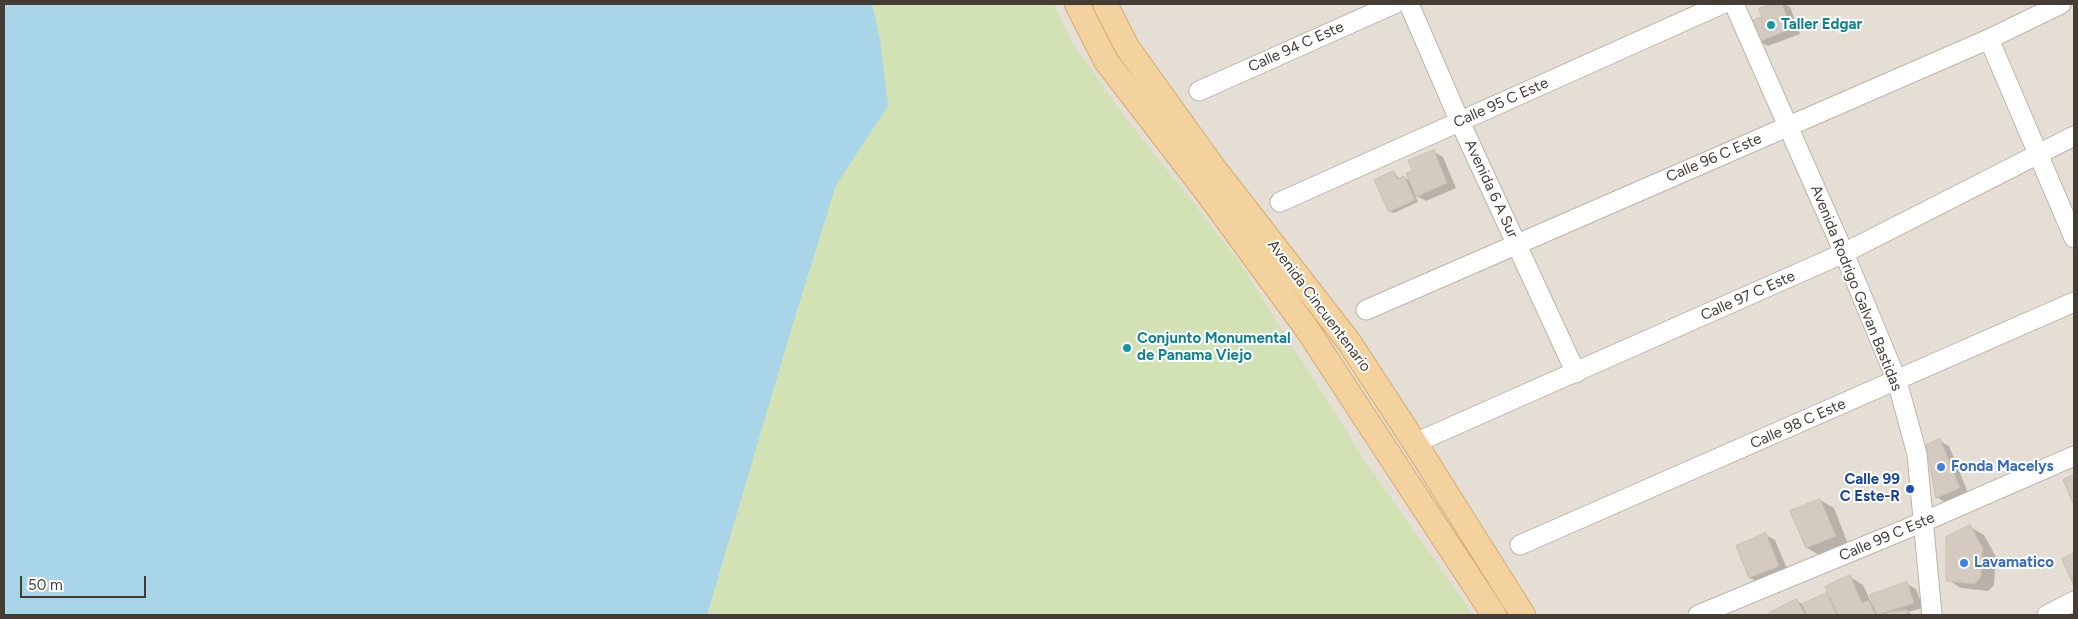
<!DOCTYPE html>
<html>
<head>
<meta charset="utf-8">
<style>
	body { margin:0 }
	#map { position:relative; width:2078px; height:619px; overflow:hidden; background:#f1ede7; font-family:Figtree,sans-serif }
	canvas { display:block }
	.frame { position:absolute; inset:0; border:5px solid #443d36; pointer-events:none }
	.scale { position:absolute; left:20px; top:576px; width:126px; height:22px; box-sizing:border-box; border:2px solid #443d36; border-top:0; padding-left:6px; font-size:15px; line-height:18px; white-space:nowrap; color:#443d36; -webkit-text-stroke:4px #fff; paint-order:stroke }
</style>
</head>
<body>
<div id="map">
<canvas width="2078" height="619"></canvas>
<div class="frame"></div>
<div class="scale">50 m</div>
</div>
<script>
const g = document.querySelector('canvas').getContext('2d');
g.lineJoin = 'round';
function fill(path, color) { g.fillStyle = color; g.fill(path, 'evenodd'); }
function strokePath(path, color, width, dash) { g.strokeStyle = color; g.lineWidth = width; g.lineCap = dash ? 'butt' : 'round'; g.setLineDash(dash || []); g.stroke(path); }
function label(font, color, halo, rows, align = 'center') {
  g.font = font + ' Figtree,sans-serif'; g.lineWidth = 4; g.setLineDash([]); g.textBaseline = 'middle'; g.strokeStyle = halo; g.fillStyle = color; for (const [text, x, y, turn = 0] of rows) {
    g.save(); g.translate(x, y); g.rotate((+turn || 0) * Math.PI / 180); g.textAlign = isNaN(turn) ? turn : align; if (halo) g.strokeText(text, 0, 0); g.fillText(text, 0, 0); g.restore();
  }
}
fill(new Path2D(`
	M 877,4 L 2074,4 L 2074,615 L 1137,615 Z`), '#e5ded5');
fill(new Path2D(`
	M 4,4 L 1054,4 L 1072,43 L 1124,116 L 1238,260 L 1367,464 L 1473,615 L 4,615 Z`), '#d2e2b4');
fill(new Path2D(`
	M 4,4 L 872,4 L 880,40 L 888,106 L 836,185 L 791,330 L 707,615 L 4,615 Z`), '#a9d5e8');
fill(new Path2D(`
	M 1776,4 L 1784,4 L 1790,7 L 1800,34 L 1768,46 L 1759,41 L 1764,18 L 1761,9 Z
	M 1434,152 L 1443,157 L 1456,188 L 1426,201 L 1415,195 L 1418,202 L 1394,213 L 1390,211 L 1394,173 L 1400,179 L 1404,177 L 1411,182 L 1414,171 Z
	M 1940,441 L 1949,446 L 1968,493 L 1946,503 L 1937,497 Z
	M 1820,500 L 1834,508 L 1848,544 L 1821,556 L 1807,548 Z
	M 1970,527 L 1984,535 L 1996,557 L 1994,585 L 1988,591 L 1961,588 L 1948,580 Z
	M 1766,535 L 1775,540 L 1788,571 L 1759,583 L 1750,578 Z
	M 1850,577 L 1863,585 L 1874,608 L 1907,584 L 1916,589 L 1923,608 L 1908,612 L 1913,615 L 1771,615 L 1797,601 L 1804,605 L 1826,594 L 1831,597 Z`), '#0003');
const building = new Path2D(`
	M 1772,4 L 1782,4 L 1791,29 L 1758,42 L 1750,21 L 1762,17 L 1759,9 Z
	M 1434,150 L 1447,183 L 1416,197 L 1406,173 L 1413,171 L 1408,161 Z
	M 1394,171 L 1397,179 L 1404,176 L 1415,200 L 1389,212 L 1374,180 Z
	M 1940,439 L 1960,488 L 1936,498 L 1926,445 Z
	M 2074,475 L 2074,505 L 2063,480 Z
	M 1820,499 L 1836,536 L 1806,548 L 1790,511 Z
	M 1970,525 L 1983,549 L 1981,577 L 1974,584 L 1946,581 L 1946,537 Z
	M 1766,533 L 1779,566 L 1749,578 L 1736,546 Z
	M 2074,553 L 2074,586 L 2062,559 Z
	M 1850,575 L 1862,603 L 1869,600 L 1875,615 L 1838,615 L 1825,587 Z
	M 1907,582 L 1914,603 L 1877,615 L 1870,595 Z
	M 1827,593 L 1837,615 L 1807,615 L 1802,604 Z
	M 1797,599 L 1805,615 L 1769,615 L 1769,613 Z
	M 1907,610 L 1908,615 L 1887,615 L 1886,613 Z`);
fill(building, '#d5cac0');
strokePath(building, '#ccbfb1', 1);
const minor = new Path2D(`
	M 1409,4 L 1460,122 L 1576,373
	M 1734,4 L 1844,253 L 1897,381 L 1917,454 L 1932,615
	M 1989,39 L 2074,238
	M 1199,91 L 1394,4
	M 1280,202 L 1722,4
	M 1366,310 L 1989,39 L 2061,4
	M 1415,443 L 1844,253 L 2074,136
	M 1520,545 L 2074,302
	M 1698,615 L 1923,522 L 2074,456
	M 2047,615 L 2074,601`);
const major = new Path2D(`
	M 1077,4 L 1106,61 L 1209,195 L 1307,329 L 1494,615
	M 1105,4 L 1127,47 L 1213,167 L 1349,342 L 1415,443 L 1523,615`);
strokePath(minor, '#bcb4aa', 21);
strokePath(major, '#d7ac6f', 26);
strokePath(minor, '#fff', 19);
strokePath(major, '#f3d29e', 24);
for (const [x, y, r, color] of [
	[1771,25,5,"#0f9aa8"],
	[1127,348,5,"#0f9aa8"],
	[1941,467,5,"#3f7fe0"],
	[1910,489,5,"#1a4fb4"],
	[1964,563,5,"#3f7fe0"]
]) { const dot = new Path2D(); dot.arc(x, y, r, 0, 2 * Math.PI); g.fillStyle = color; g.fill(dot); strokePath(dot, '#fff', 2); }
label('bold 15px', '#0d838f', '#fff', [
	["Taller Edgar",1781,25],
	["Conjunto Monumental",1137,339],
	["de Panama Viejo",1137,356]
], 'left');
label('15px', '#443d36', '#fff', [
	["Calle 94 C Este",1296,47,-24],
	["Calle 95 C Este",1501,103,-24],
	["Calle 96 C Este",1714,158,-23],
	["Avenida 6 A Sur",1491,189,65],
	["Avenida Rodrigo Galvan Bastidas",1856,288,68],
	["Calle 97 C Este",1748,296,-24],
	["Avenida Cincuentenario",1319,306,53],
	["Calle 98 C Este",1798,424,-24],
	["Calle 99 C Este",1887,537,-23]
]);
label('bold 15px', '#366cbe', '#fff', [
	["Fonda Macelys",1951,467],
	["Lavamatico",1974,563]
], 'left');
label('bold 15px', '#164399', '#fff', [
	["Calle 99",1900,480],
	["C Este-R",1900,497]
], 'right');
</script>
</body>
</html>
